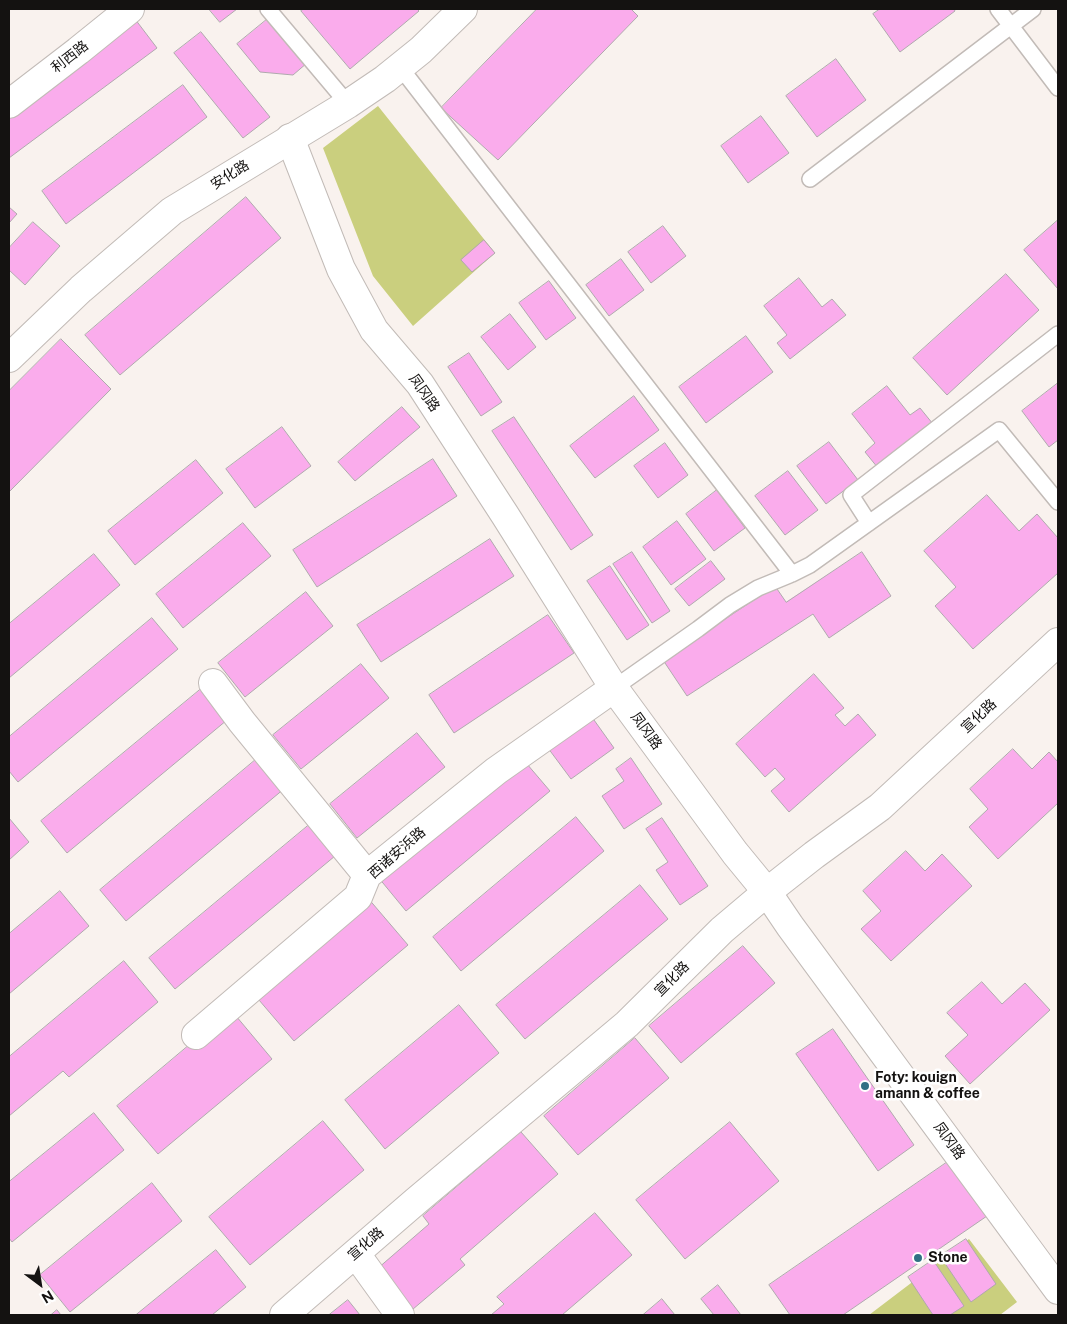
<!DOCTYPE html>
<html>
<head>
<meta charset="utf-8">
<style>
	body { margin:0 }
	#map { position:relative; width:1067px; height:1324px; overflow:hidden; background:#f9f2ee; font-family:"Public Sans",sans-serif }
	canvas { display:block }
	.frame { position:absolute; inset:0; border:10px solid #141211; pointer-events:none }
	.north { position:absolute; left:15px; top:1259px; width:50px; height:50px; -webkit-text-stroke:4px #fff; paint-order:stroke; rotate:149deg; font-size:14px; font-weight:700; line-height:20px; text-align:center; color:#141211 }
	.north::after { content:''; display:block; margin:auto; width:18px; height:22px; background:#141211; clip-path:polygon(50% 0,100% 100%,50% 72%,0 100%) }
</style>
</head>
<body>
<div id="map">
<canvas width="1067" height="1324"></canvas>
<div class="frame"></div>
<div class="north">N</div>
</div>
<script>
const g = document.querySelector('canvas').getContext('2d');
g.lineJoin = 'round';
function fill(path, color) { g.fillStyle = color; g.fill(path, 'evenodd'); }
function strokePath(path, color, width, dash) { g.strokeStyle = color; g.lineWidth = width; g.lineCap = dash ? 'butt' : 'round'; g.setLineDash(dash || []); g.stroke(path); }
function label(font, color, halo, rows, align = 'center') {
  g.font = font + ' "Public Sans","Noto Sans SC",sans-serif'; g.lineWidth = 5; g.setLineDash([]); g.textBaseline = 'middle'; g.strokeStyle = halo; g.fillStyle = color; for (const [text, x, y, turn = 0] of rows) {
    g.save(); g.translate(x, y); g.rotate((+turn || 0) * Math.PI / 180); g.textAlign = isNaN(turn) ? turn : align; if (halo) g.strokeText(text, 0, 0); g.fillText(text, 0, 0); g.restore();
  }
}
fill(new Path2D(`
	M 378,106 L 495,253 L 413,326 L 373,276 L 323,148 Z
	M 969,1239 L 1017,1302 L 1000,1315 L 869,1315 Z`), '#cacf7e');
const building = new Path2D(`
	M 209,9 L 237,9 L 220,22 Z
	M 304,9 L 417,9 L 419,11 L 350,69 L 301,11 Z
	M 537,9 L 631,9 L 638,16 L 498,160 L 441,108 Z
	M 880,9 L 954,9 L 955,11 L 900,52 L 873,14 Z
	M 270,17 L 307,63 L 293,75 L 260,72 L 237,44 Z
	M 135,19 L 157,48 L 9,158 L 9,113 Z
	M 201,32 L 270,117 L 243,138 L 174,53 Z
	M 836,59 L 866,100 L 817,137 L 786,96 Z
	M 183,85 L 207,117 L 66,224 L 42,191 Z
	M 761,116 L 789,153 L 748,183 L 721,146 Z
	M 246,197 L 281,238 L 120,375 L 85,335 Z
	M 9,207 L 17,214 L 9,223 Z
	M 1058,220 L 1058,289 L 1024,250 Z
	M 33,222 L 60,246 L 25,285 L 9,270 L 9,248 Z
	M 663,226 L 686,256 L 651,283 L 628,252 Z
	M 484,240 L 495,253 L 472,272 L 461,260 Z
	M 621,259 L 644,290 L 609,316 L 586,285 Z
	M 1006,274 L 1039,310 L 947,395 L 913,358 Z
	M 799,278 L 822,307 L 832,299 L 846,315 L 790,359 L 777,343 L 787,335 L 764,306 Z
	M 549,281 L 576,318 L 546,340 L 519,303 Z
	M 510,314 L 536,347 L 508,370 L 481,337 Z
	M 746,336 L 773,372 L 706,423 L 679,387 Z
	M 61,339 L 111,389 L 9,492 L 9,391 Z
	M 469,353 L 502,402 L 481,416 L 448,367 Z
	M 1058,383 L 1058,440 L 1049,447 L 1022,411 Z
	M 887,386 L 910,415 L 920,408 L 933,424 L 878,468 L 865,452 L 875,443 L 852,414 Z
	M 634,396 L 659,430 L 595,478 L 570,446 Z
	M 402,407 L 420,427 L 355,481 L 338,462 Z
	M 514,417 L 593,535 L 571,550 L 492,431 Z
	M 282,427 L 311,466 L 255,508 L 226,469 Z
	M 829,442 L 858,480 L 826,504 L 797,466 Z
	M 665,443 L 688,475 L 658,498 L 634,466 Z
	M 433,459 L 457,496 L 317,587 L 293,550 Z
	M 196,460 L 223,493 L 135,565 L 108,531 Z
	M 788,471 L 818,510 L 785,535 L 755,496 Z
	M 717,490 L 745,528 L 714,551 L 686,514 Z
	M 987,495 L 1019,531 L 1037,514 L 1058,538 L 1058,573 L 973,649 L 935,606 L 956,587 L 924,551 Z
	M 677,521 L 706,559 L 671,585 L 643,547 Z
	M 243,523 L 271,556 L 183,628 L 156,594 Z
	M 490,539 L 514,576 L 381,662 L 357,625 Z
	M 632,552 L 670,611 L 652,623 L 613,564 Z
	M 862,552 L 891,596 L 829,638 L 813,614 L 687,696 L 663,660 L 775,586 L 786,602 Z
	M 94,554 L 120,585 L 9,678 L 9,624 Z
	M 711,561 L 725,579 L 689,606 L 675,589 Z
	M 610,566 L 649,625 L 627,640 L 587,581 Z
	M 306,592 L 333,626 L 245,697 L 218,663 Z
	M 548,615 L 574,653 L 454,733 L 429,695 Z
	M 152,618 L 178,649 L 18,782 L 9,771 L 9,737 Z
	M 361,664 L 389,698 L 301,769 L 273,735 Z
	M 814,674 L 844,708 L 835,715 L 845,726 L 858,714 L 876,735 L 789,812 L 771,791 L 785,779 L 775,768 L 765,777 L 736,744 Z
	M 201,689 L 227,720 L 67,853 L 41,821 Z
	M 589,713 L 614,748 L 571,779 L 545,744 Z
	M 417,733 L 445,767 L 357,838 L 330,804 Z
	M 1013,749 L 1032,769 L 1049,752 L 1058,762 L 1058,803 L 998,859 L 969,827 L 988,809 L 970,789 Z
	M 259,757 L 285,788 L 126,921 L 100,890 Z
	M 521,757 L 550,791 L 406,911 L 378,877 Z
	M 631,758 L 662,804 L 624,829 L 602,796 L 624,781 L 616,769 Z
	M 576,817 L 604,851 L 461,971 L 433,937 Z
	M 9,818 L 29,842 L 9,860 Z
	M 662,818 L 708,886 L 680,905 L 656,870 L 668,862 L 646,829 Z
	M 309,825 L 335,856 L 175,989 L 149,958 Z
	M 906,851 L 925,871 L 942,854 L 972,886 L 891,961 L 861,929 L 881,911 L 863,891 Z
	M 640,885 L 668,919 L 525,1039 L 496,1005 Z
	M 60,891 L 89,926 L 9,994 L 9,934 Z
	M 367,897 L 408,945 L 294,1041 L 253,993 Z
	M 743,946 L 775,983 L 681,1063 L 649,1026 Z
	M 124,961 L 158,1002 L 69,1077 L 63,1071 L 9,1116 L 9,1057 Z
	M 982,982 L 1002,1004 L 1025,983 L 1050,1010 L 970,1084 L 945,1056 L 968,1035 L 947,1013 Z
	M 459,1005 L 499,1053 L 385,1149 L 345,1100 Z
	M 231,1010 L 272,1059 L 158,1154 L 117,1106 Z
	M 833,1029 L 914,1145 L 878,1171 L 796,1054 Z
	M 635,1038 L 669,1078 L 578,1155 L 544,1116 Z
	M 94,1113 L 124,1150 L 12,1242 L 9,1238 L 9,1182 Z
	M 323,1121 L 364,1170 L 250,1265 L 209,1217 Z
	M 730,1122 L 779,1181 L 685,1259 L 636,1200 Z
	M 521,1132 L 558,1174 L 460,1259 L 465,1265 L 406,1315 L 362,1282 L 429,1224 L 423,1216 Z
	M 949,1161 L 987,1216 L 843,1315 L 790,1315 L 769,1285 Z
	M 152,1183 L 182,1221 L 70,1312 L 40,1275 Z
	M 595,1213 L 632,1255 L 562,1315 L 491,1315 L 504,1304 L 497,1297 Z
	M 966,1239 L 996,1284 L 971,1302 L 940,1256 Z
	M 216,1250 L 246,1287 L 212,1315 L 136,1315 Z
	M 933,1260 L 964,1306 L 950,1315 L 933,1315 L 908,1277 Z
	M 718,1285 L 741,1315 L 714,1315 L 701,1299 Z
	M 662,1299 L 675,1315 L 643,1315 Z
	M 348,1300 L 360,1315 L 329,1315 Z
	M 57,1310 L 61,1315 L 51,1315 Z`);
fill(building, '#faacec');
strokePath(building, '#afa9ad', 1);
const service = new Path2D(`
	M 268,9 L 348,104
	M 998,9 L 1058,88
	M 400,67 L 792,574
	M 810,179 L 1033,9
	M 869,523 L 851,495 L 1058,334
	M 614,688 L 698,629 L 730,605 L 758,588 L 792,574 L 810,565 L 999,430 L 1058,502`);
const minor = new Path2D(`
	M 9,104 L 78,51 L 130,9
	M 9,358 L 81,289 L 172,211 L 348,104 L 385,79 L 421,50 L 463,9
	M 213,683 L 242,722 L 367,875
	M 196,1035 L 358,897 L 367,875 L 496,771 L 614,688
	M 356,1254 L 400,1315
	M 284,1315 L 416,1201 L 627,1024 L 722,930 L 767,892 L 814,855 L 880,807 L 1058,642`);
const tertiary = new Path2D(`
	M 290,138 L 341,269 L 374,330 L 420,384 L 505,515 L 614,688 L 735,853 L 767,892 L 790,926 L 1058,1290`);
strokePath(service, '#c2bbb7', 18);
strokePath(minor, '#c2bbb7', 30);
strokePath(tertiary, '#c2bbb7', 30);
strokePath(service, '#fff', 15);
strokePath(minor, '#fff', 28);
strokePath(tertiary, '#fff', 28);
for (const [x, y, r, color] of [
	[865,1086,5,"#307084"],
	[918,1258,5,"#307084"]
]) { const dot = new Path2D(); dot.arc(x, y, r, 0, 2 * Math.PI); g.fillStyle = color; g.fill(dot); strokePath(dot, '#fff', 2); }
label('14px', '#141211', '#fff', [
	["利西路",70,57,-38],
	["安化路",230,175,-32],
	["凤冈路",424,393,55],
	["宣化路",979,716,-43],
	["凤冈路",646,731,54],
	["西诸安浜路",397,853,-41],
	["宣化路",672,979,-45],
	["凤冈路",949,1141,54],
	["宣化路",366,1244,-41]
]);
label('bold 14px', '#141211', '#fff', [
	["Foty: kouign",875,1078],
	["amann & coffee",875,1094],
	["Stone",928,1258]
], 'left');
</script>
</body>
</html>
